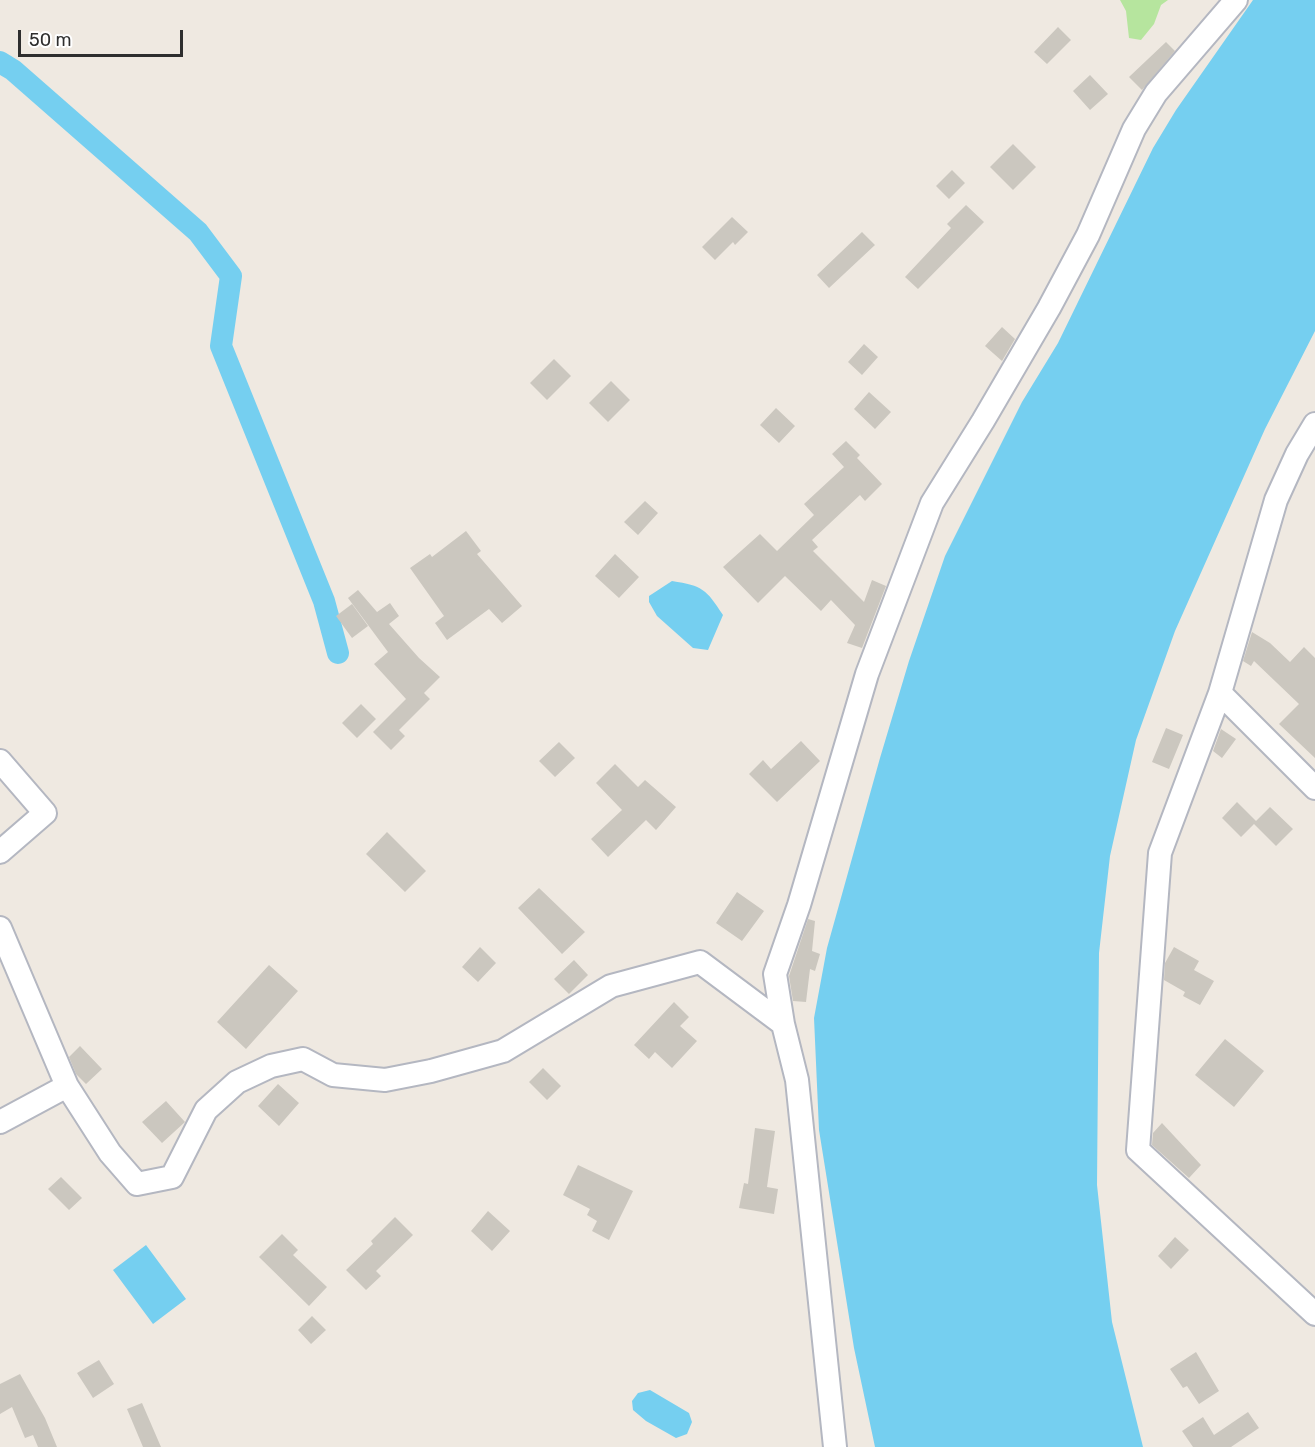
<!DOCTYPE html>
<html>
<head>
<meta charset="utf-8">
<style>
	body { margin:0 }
	#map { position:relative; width:1315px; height:1447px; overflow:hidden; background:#efe9e1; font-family:Rubik,sans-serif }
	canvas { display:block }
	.scale { position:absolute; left:18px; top:30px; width:165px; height:27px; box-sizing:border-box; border:3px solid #2e2e2e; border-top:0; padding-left:8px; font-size:18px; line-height:21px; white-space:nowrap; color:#2e2e2e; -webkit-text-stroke:4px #fff; paint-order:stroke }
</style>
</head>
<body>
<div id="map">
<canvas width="1315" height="1447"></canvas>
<div class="scale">50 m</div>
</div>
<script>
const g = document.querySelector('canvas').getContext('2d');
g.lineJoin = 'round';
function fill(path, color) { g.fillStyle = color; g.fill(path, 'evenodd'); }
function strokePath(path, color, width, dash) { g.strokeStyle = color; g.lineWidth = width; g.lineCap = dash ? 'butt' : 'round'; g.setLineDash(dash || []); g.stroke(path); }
fill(new Path2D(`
	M 1120,0 L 1168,0 L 1161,5 L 1154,24 L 1141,40 L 1129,38 L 1126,11 Z`), '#b6e59e');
fill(new Path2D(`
	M 1253,0 L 1315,0 L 1315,331 L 1265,429 L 1175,631 L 1136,740 L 1110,856 L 1099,953 L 1097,1185 L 1112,1322 L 1143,1447 L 875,1447 L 854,1348 L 819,1130 L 814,1018 L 827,948 L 880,758 L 909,661 L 945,556 L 1022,402 L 1058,343 L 1153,148 L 1176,110 Z
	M 672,581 C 703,586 706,589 723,615 L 708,650 L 693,648 L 657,616 L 649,602 L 649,596 Z
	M 146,1245 L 186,1299 L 153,1324 L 113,1270 Z
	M 650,1390 L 689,1413 L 692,1422 L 687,1434 L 676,1438 L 646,1421 L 633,1410 L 632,1401 L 638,1393 Z`), '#75cff0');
strokePath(new Path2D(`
	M 0,62 L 13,70 L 198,232 L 231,276 L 221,346 L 324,601 L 338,653`), '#75cff0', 22);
fill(new Path2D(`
	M 1058,27 L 1071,40 L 1047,64 L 1034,52 Z
	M 1166,42 L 1175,51 L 1142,90 L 1129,77 Z
	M 1090,75 L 1108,94 L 1090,110 L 1073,91 Z
	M 1013,144 L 1036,167 L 1013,190 L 990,167 Z
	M 952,170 L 965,183 L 949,199 L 936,186 Z
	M 966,205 L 984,222 L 918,289 L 905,277 L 951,228 L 947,224 Z
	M 732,217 L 748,232 L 735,245 L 733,242 L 715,260 L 702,247 Z
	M 862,232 L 875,245 L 829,288 L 817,275 Z
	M 1002,327 L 1015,339 L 1002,361 L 985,346 Z
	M 864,344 L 878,357 L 862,375 L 848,362 Z
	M 554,359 L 571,376 L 547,400 L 530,383 Z
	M 611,381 L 630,400 L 608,422 L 589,403 Z
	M 869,392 L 891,412 L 875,429 L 854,409 Z
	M 776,408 L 795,426 L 779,443 L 760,425 Z
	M 846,441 L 860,455 L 857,458 L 882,484 L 865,501 L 860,495 L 812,540 L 818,547 L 813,551 L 864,602 L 872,580 L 886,586 L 862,648 L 847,643 L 855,625 L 831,600 L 821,611 L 785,576 L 758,603 L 723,567 L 760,534 L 777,551 L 814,515 L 804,504 L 844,467 L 832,454 Z
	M 645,501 L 658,513 L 638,535 L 624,522 Z
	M 466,531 L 481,551 L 477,554 L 522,606 L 502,623 L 489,609 L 447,640 L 435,623 L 444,616 L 410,568 L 430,554 L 432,557 Z
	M 615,554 L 639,577 L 619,598 L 595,576 Z
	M 358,590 L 377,612 L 390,603 L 399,616 L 389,624 L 419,658 L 440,677 L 424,693 L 430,699 L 399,730 L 405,736 L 391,750 L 373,732 L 406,699 L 374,664 L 388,652 L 348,598 Z
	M 352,604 L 368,626 L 352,638 L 336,616 Z
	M 1252,632 L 1270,643 L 1290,662 L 1304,647 L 1315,658 L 1315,758 L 1279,724 L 1299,704 L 1254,661 L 1251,666 L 1243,661 Z
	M 361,704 L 376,719 L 357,738 L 342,723 Z
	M 1166,728 L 1183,735 L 1169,769 L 1152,762 Z
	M 1221,729 L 1236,739 L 1222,758 L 1213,751 Z
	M 801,741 L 820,761 L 777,802 L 749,774 L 763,760 L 771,769 Z
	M 559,742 L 575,758 L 555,777 L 539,761 Z
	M 615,764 L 638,787 L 645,780 L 676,807 L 656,830 L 646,820 L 608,857 L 591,839 L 622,810 L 596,783 Z
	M 1237,802 L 1256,821 L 1270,807 L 1293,829 L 1276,846 L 1254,824 L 1241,837 L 1222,818 Z
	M 387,832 L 426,871 L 405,892 L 366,854 Z
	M 539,888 L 585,932 L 562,954 L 518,908 Z
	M 737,892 L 764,911 L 742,941 L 716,923 Z
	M 808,919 L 815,921 L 812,951 L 820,954 L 815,971 L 810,969 L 806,1002 L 793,1001 L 789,976 Z
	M 480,947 L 496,963 L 478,982 L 462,967 Z
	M 1174,947 L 1199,961 L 1194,970 L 1214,981 L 1200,1005 L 1183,996 L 1185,992 L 1164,980 L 1165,963 Z
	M 574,960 L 588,975 L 569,994 L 554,979 Z
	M 269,965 L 298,991 L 246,1049 L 217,1022 Z
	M 674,1002 L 689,1017 L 680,1026 L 697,1041 L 672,1068 L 655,1052 L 649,1059 L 634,1045 Z
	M 1225,1039 L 1264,1071 L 1234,1107 L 1195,1075 Z
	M 80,1046 L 102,1069 L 86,1084 L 76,1074 L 69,1057 Z
	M 543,1068 L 561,1086 L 547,1100 L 529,1082 Z
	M 278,1084 L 299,1103 L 279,1126 L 258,1106 Z
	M 166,1101 L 185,1122 L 162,1143 L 142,1122 Z
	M 1162,1123 L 1201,1165 L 1189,1178 L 1152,1145 L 1153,1133 Z
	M 755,1128 L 775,1131 L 767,1187 L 778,1189 L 774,1214 L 739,1208 L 744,1183 L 748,1184 Z
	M 578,1165 L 633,1191 L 609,1240 L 592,1231 L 597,1221 L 587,1215 L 590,1209 L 563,1195 Z
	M 61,1177 L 82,1198 L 69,1210 L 48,1189 Z
	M 488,1211 L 510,1231 L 492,1251 L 471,1231 Z
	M 395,1217 L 413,1235 L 376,1271 L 381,1276 L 366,1290 L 346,1270 L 373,1244 L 371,1241 Z
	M 282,1234 L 298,1250 L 293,1255 L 327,1287 L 309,1306 L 259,1257 Z
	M 1175,1237 L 1189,1250 L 1171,1269 L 1158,1256 Z
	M 312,1316 L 326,1330 L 311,1344 L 298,1330 Z
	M 1196,1352 L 1219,1391 L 1199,1404 L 1187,1386 L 1183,1388 L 1170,1369 Z
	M 99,1360 L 114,1384 L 93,1398 L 77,1373 Z
	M 20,1374 L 45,1418 L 57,1447 L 38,1447 L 33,1435 L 25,1438 L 12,1407 L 0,1414 L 0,1384 Z
	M 142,1403 L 161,1447 L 143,1447 L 127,1409 Z
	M 1248,1412 L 1259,1428 L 1231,1447 L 1193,1447 L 1182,1431 L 1203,1417 L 1214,1435 Z`), '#cbc7bf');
const minor = new Path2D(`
	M 1315,424 L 1297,454 L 1276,500 L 1220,693 L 1160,853 L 1138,1150 L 1315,1314
	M 1220,693 L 1315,788
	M 0,761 L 45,813 L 0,852
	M 0,928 L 67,1086 L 110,1153 L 137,1184 L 172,1177 L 206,1110 L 237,1082 L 271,1066 L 303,1059 L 333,1075 L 385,1080 L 431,1071 L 503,1051 L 611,986 L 700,962 L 783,1024
	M 0,1122 L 67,1086
	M 835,1447 L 797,1080 L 783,1024 L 775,974 L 799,905 L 867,674 L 932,503 L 983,421 L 1049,308 L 1088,235 L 1134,129 L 1156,93 L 1236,0`);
strokePath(minor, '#b4b7c1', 26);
strokePath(minor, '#fff', 22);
</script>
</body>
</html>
